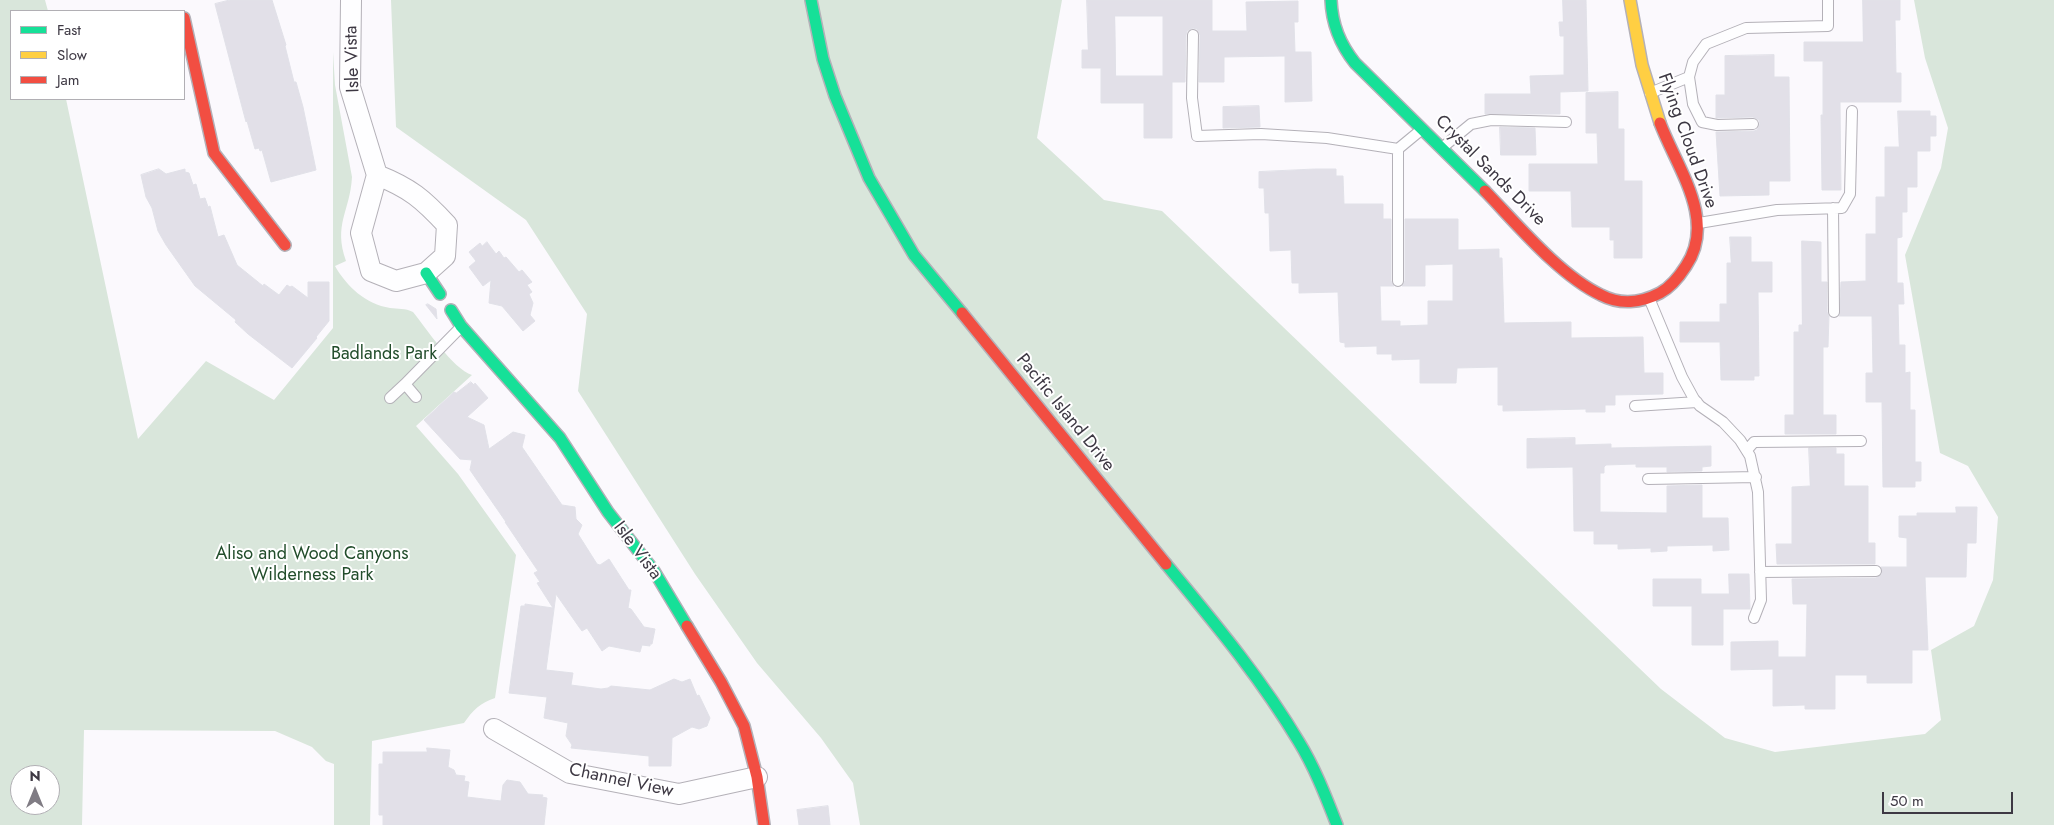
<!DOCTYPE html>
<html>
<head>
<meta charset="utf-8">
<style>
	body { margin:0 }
	#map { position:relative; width:2054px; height:825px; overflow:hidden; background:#fbf9fd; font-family:Jost,sans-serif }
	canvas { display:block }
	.legend { position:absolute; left:10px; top:10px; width:175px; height:90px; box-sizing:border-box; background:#fff; border:1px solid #b1afb4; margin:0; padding:6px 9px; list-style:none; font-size:15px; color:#3d3843 }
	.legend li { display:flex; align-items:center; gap:10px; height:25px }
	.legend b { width:25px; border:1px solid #b1afb4 }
	.north { position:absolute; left:10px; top:765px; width:50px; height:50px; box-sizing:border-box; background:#fff; border:1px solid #b1afb4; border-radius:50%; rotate:0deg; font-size:14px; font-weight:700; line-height:20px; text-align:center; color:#3d3843 }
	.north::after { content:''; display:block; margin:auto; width:18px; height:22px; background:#807c84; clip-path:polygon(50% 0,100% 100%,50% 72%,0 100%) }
	.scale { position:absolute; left:1882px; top:792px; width:131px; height:22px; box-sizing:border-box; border:2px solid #3d3843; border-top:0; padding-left:6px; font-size:15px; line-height:18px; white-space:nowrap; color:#3d3843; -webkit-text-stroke:4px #fff; paint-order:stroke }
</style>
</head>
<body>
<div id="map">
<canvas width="2054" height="825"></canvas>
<ul class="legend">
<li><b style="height:6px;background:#16e098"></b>Fast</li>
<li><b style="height:6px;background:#ffcf43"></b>Slow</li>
<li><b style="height:6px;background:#f24e42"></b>Jam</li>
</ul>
<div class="north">N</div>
<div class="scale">50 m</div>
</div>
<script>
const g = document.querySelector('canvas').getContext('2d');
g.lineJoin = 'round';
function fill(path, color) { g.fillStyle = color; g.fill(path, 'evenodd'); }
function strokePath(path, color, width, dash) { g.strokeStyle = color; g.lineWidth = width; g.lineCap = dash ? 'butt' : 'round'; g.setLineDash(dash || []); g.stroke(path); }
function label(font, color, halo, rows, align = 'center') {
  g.font = font + ' Jost,sans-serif'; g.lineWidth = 4; g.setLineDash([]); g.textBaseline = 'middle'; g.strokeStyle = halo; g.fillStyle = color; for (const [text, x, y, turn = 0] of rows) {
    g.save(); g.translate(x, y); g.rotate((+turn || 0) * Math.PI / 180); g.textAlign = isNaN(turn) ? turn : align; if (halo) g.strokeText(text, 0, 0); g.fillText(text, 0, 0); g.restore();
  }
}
fill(new Path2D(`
	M 0,0 L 45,0 L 48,11 L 11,11 L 11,99 L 66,99 L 138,439 L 206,361 L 274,400 L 333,328 L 333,52 L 335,85 L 352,177 C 350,212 333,224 346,261 L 335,266 C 347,287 366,304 390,308 C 398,309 405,308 413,312 C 426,328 453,369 472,375 L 416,426 L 458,474 L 516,555 L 495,698 C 480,703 473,710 464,723 L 372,741 L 370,825 L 334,825 L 334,764 L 326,761 L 312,747 L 275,731 L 84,730 L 82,825 L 0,825 ZM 20,775 L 50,775 L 50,805 L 20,805 Z
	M 391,0 L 1062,0 L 1037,138 L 1104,200 L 1162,211 L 1661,689 L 1725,738 L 1775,752 L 1925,734 L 1941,720 L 1931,650 L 1974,626 L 1993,580 L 1998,517 L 1968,466 L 1940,453 L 1905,255 L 1941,168 L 1948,128 L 1925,58 L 1914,0 L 2054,0 L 2054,825 L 860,825 L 853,783 L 821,738 L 757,663 L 695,574 L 578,391 L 587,314 L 526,220 L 396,127 Z`), '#d9e6db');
const building = new Path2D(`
	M 230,0 L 272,0 L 286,45 L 285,46 L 294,82 L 296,82 L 303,107 L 316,170 L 271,182 L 262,150 L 260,151 L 259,148 L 255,149 L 247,121 L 246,122 L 215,4 Z
	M 1087,0 L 1212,0 L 1212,31 L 1247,31 L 1246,2 L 1298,1 L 1298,22 L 1294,22 L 1295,52 L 1311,52 L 1312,101 L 1285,102 L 1285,56 L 1224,57 L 1224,82 L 1199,82 L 1200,35 L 1197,29 L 1193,28 L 1187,31 L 1186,35 L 1185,82 L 1172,82 L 1172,138 L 1144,138 L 1144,103 L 1101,103 L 1101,68 L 1082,68 L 1082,50 L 1088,50 ZM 1115,16 L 1163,16 L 1163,76 L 1116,76 Z
	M 1563,0 L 1586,0 L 1588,91 L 1560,92 L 1560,114 L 1485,114 L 1485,94 L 1531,94 L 1530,76 L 1564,75 L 1564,36 L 1560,36 L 1559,22 L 1563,22 Z
	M 1863,0 L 1900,0 L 1900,20 L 1895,20 L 1896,73 L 1901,73 L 1901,102 L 1840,102 L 1841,190 L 1822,190 L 1821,115 L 1823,115 L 1823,61 L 1804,61 L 1804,42 L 1863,42 Z
	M 1774,55 L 1774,77 L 1789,77 L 1790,181 L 1769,181 L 1769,195 L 1720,196 L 1716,132 L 1754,131 L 1757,130 L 1760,124 L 1759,120 L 1753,117 L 1716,118 L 1716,95 L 1725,95 L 1725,56 Z
	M 1618,92 L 1618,129 L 1624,129 L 1624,181 L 1642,181 L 1642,258 L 1614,258 L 1614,240 L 1610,240 L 1610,227 L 1572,227 L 1571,191 L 1529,191 L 1529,164 L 1598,164 L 1597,133 L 1586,133 L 1586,93 Z
	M 1259,106 L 1260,127 L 1223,128 L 1223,107 Z
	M 1898,111 L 1930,111 L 1930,116 L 1936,116 L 1936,136 L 1930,136 L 1930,151 L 1917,151 L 1917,187 L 1907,187 L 1907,212 L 1902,212 L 1902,237 L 1897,238 L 1897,283 L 1903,283 L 1904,304 L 1898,304 L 1899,345 L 1905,345 L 1905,373 L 1910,372 L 1910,410 L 1915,410 L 1915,462 L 1921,462 L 1921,481 L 1915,481 L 1915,487 L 1883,487 L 1882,402 L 1866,402 L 1866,373 L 1873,373 L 1872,316 L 1839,316 L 1841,282 L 1866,281 L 1866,234 L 1876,234 L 1876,197 L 1885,197 L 1885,147 L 1899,147 Z
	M 1500,127 L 1535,128 L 1536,155 L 1501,155 Z
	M 159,169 L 166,174 L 185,169 L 185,172 L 189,173 L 193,185 L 196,184 L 200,199 L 205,198 L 208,207 L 210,206 L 218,237 L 224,235 L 237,265 L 263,286 L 264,284 L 279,295 L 287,285 L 290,287 L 292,286 L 308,298 L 308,282 L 329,282 L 329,321 L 316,337 L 317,338 L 292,368 L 248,334 L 235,322 L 236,320 L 195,286 L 166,245 L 158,231 L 152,208 L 146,197 L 141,175 Z
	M 1315,169 L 1336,169 L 1336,176 L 1343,176 L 1344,204 L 1383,204 L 1383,219 L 1391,219 L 1391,281 L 1394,286 L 1380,286 L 1381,321 L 1400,321 L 1400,326 L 1428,325 L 1428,301 L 1453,301 L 1453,264 L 1425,265 L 1425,286 L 1402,286 L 1405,281 L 1405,219 L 1458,219 L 1458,250 L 1499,249 L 1499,258 L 1502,258 L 1504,323 L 1571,322 L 1571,338 L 1643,337 L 1644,373 L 1663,373 L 1663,394 L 1615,395 L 1615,405 L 1605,405 L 1605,412 L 1586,412 L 1586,409 L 1503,411 L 1503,405 L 1498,405 L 1498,367 L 1457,368 L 1456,383 L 1420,383 L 1420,359 L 1392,360 L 1392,354 L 1377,354 L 1377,346 L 1345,347 L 1345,343 L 1340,342 L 1338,292 L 1299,293 L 1299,283 L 1292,283 L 1291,250 L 1270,251 L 1269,213 L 1265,213 L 1264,188 L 1259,188 L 1259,172 Z
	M 1730,237 L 1751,237 L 1751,262 L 1772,262 L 1772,292 L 1758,292 L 1759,376 L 1754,376 L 1754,380 L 1721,380 L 1720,342 L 1680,342 L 1680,322 L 1720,322 L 1720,304 L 1727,304 L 1727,263 L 1731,263 Z
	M 1802,241 L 1821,242 L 1821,282 L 1827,282 L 1827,312 L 1829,316 L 1828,347 L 1823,347 L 1823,415 L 1836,415 L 1836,434 L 1785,434 L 1785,415 L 1794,415 L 1794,332 L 1799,332 L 1799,325 L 1802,325 Z
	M 487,242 L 496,254 L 499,251 L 504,258 L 506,257 L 519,272 L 522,270 L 532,282 L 527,285 L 532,292 L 529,294 L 533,303 L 530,315 L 535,321 L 523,331 L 502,306 L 489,303 L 491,280 L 483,286 L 469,267 L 476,261 L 469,252 L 480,243 L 482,246 Z
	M 428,304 L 436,309 L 437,319 L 426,305 Z
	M 471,382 L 474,385 L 475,383 L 488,398 L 467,417 L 484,425 L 489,449 L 513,432 L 525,435 L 522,447 L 562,505 L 575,507 L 576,519 L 582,525 L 578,534 L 597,564 L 600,565 L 609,559 L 629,590 L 631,590 L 628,608 L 631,609 L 644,627 L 655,629 L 652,644 L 650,644 L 650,646 L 642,645 L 640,652 L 609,646 L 602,651 L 587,628 L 582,631 L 579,627 L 556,594 L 546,670 L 573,673 L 571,685 L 601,689 L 608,688 L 611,686 L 650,690 L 674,679 L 682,682 L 690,679 L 697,696 L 699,695 L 710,718 L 707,726 L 699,729 L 692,727 L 672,738 L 671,766 L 649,766 L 649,756 L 571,748 L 572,745 L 566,736 L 568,723 L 544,718 L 547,697 L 509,693 L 521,606 L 525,606 L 525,604 L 553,608 L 537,583 L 540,582 L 534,573 L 538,571 L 505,522 L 506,522 L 470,470 L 472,460 L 460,459 L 424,420 L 454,392 L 456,393 Z
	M 1575,438 L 1575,445 L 1611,444 L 1611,448 L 1711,446 L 1711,466 L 1702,467 L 1702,471 L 1667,472 L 1667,467 L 1636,467 L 1636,464 L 1606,465 L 1604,467 L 1604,473 L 1600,473 L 1600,512 L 1667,513 L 1667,486 L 1702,485 L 1702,518 L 1728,518 L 1729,550 L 1713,551 L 1713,545 L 1667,546 L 1667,551 L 1651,552 L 1651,548 L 1618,549 L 1618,544 L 1594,544 L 1594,531 L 1574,531 L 1573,467 L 1527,468 L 1527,439 Z
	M 1809,448 L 1836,448 L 1836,454 L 1844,454 L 1844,486 L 1868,486 L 1868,543 L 1875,543 L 1875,564 L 1777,564 L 1776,544 L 1792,544 L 1792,487 L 1810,486 Z
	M 1956,507 L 1977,507 L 1976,543 L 1967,543 L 1966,577 L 1925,577 L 1928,650 L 1912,650 L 1912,683 L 1867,683 L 1867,675 L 1835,675 L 1835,709 L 1805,709 L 1805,705 L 1773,706 L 1773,669 L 1731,670 L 1731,642 L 1778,641 L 1778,657 L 1806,657 L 1807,604 L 1793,604 L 1792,579 L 1876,578 L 1882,574 L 1881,567 L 1907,567 L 1907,538 L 1899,537 L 1899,516 L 1917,516 L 1917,513 L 1956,513 Z
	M 1729,574 L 1749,574 L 1750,609 L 1723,609 L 1723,645 L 1692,645 L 1692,606 L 1653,606 L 1653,579 L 1701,579 L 1701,594 L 1729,594 Z
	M 427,748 L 450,750 L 448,767 L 454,770 L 456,775 L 465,776 L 464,781 L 469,782 L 467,797 L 501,801 L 503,785 L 507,780 L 520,782 L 528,794 L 543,795 L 542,797 L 547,798 L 544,825 L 383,825 L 383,815 L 379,815 L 379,764 L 383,764 L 383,752 L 427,752 Z
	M 828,806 L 830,825 L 799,825 L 797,810 Z`);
fill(building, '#e2e0e8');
strokePath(building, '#e1e1e8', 1);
const lane = new Path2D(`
	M 1193,35 L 1192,98 L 1197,136 L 1261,134 L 1327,138 L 1398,149 L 1421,130
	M 1650,93 L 1689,77
	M 1753,124 L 1717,125 L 1702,122 L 1693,104 L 1689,77 L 1693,62 L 1706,44 L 1746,28 L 1828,26 L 1828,0
	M 1443,147 L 1471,124 L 1491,120 L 1566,122
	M 1398,149 L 1398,281
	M 1833,208 L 1834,312
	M 1699,223 L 1777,210 L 1842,208 L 1850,194 L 1852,111
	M 1649,298 L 1682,377 L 1694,399 L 1700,406 L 1723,422 L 1740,440 L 1750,456 L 1758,492 L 1761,600 L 1754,618
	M 416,397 L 405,384 L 461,327
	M 390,398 L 405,384
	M 1635,406 L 1697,402
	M 1747,450 L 1754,442 L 1861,441
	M 1648,479 L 1756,477
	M 1760,572 L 1876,571`);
const street = new Path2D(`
	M 351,0 L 350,87 L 377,175 L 361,233 L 371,271 L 396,281 L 426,273 L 445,256 L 447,225 C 423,199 410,188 377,175
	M 494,729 L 570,773 L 679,794 L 757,777`);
const fast = new Path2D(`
	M 811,0 L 823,59 L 835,96 L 869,178 L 914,255 L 962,313
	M 1331,0 C 1332,25 1340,44 1355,63 L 1485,191
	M 426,273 L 440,294
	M 451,310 L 461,326 L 560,438 L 608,512 L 654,571 L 687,626
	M 1166,564 C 1213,621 1261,678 1299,742 C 1315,768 1326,797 1337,825`);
const slow = new Path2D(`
	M 1630,0 L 1642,65 L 1660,123`);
const jam = new Path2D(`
	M 184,18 L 214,153 L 285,245
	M 1485,191 C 1517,224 1559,275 1601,295 C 1620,305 1641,303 1660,293 C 1671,287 1679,277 1686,266 C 1717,220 1677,168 1660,123
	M 962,313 L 1166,564
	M 687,626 L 721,682 L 744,726 L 757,777 L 764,825`);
strokePath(lane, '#b4b1b8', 12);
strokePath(street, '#b4b1b8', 22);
strokePath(fast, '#b4b1b8', 14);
strokePath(slow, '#b4b1b8', 14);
strokePath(jam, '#b4b1b8', 14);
strokePath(lane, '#fefeff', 10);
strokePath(street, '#fefeff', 20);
strokePath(fast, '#16e098', 11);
strokePath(slow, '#ffcf43', 11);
strokePath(jam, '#f24e42', 11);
label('18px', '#3d3843', '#fff', [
	["Isle Vista",353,59,-92],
	["Flying Cloud Drive",1687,141,70],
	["Crystal Sands Drive",1490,171,45],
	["Pacific Island Drive",1065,413,51],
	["Isle Vista",637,551,53],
	["Channel View",621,781,12]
]);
label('18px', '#224d2b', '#fff', [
	["Badlands Park",384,355],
	["Aliso and Wood Canyons",312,555],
	["Wilderness Park",312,576]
]);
</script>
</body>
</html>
